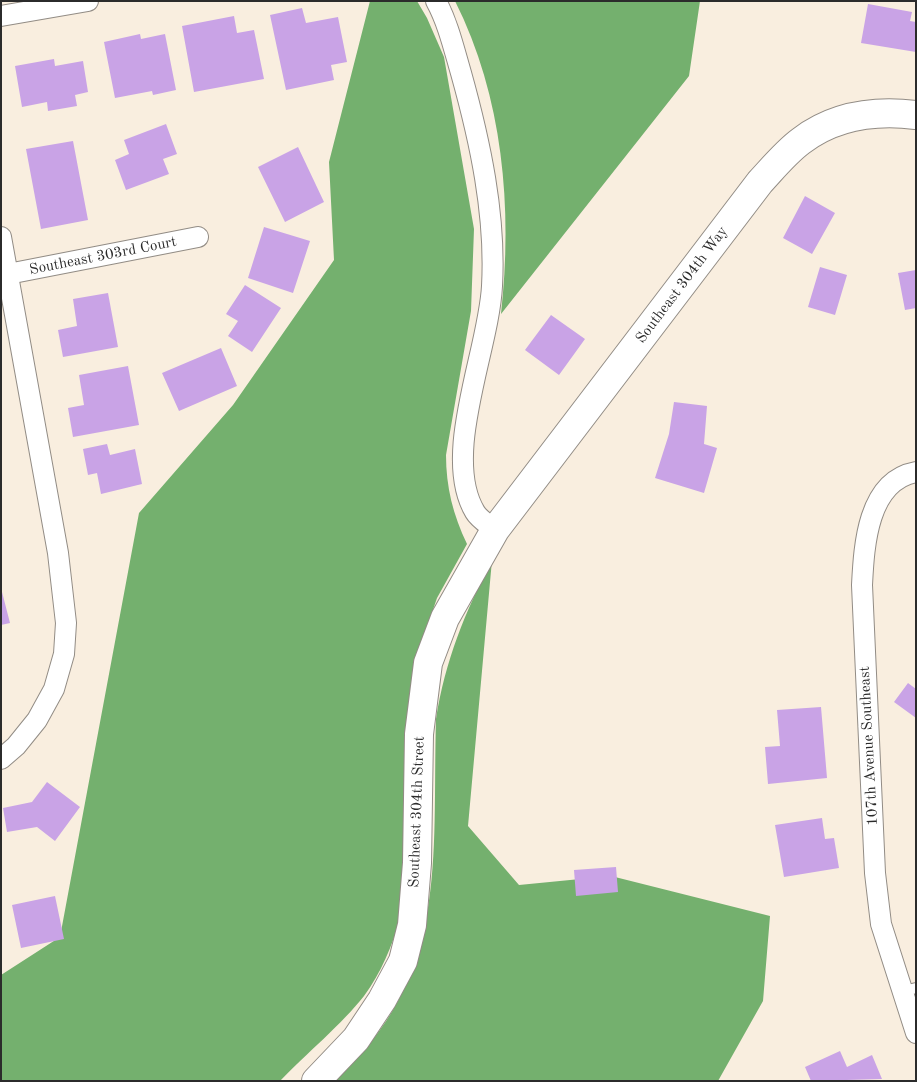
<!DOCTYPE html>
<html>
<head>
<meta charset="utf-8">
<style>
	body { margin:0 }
	#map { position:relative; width:917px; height:1082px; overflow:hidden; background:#f9eedf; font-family:"Old Standard TT",serif }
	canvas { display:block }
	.frame { position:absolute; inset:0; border:2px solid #2b2b2b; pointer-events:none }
</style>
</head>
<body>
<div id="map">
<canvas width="917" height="1082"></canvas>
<div class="frame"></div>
</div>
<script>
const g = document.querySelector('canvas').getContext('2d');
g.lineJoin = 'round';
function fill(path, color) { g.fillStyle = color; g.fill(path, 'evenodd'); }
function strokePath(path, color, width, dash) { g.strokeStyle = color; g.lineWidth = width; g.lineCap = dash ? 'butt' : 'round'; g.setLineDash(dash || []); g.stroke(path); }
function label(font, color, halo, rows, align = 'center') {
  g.font = font + ' "Old Standard TT",serif'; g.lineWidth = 4; g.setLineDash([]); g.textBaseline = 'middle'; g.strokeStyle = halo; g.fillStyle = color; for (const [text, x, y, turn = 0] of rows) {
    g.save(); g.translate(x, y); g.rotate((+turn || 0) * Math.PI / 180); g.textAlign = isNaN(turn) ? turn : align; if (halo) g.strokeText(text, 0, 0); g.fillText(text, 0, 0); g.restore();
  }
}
fill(new Path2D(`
	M 370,1 L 417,1 L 427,18 L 444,57 L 474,229 L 471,311 L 446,455 C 446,487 453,515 467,544 L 437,598 L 422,642 L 400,919 C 392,946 381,973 364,996 C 342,1024 306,1054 280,1081 L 1,1081 L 1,975 L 60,937 L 139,513 L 233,405 L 334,260 L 329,162 Z
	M 455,1 L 700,1 L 689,76 L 501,314 C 513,209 503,96 455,1 Z
	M 492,560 L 468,826 L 519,885 L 611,876 L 770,916 L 763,1001 L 718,1081 L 334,1081 C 450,977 432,861 436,719 C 445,661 465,612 492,560 Z`), '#74b06e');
fill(new Path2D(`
	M 868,4 L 912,12 L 910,21 L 916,22 L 916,52 L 861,43 Z
	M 302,8 L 306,23 L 338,17 L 347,62 L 331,65 L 334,80 L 286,90 L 270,15 Z
	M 234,16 L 237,33 L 254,30 L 264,79 L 194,92 L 182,26 Z
	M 140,34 L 141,39 L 165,34 L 176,90 L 153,95 L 152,91 L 115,98 L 104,42 Z
	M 54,59 L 55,66 L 83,61 L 88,92 L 75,95 L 77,106 L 48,111 L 47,102 L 22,107 L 15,66 Z
	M 166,124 L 177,154 L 163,159 L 169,174 L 126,190 L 115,160 L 129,154 L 124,140 Z
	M 73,141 L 88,220 L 41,229 L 26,149 Z
	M 298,147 L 324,202 L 285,222 L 258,167 Z
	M 805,196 L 835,213 L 812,254 L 783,238 Z
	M 264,227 L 310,241 L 293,293 L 248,278 Z
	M 820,267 L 847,275 L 835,315 L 808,307 Z
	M 916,270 L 916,308 L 905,310 L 898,273 Z
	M 245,285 L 281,308 L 252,352 L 228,336 L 238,321 L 226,314 Z
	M 108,293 L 118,347 L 63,357 L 58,330 L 77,326 L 73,299 Z
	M 551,315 L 585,339 L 559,375 L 525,350 Z
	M 221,348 L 237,386 L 179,411 L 162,373 Z
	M 128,366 L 139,425 L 73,437 L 68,408 L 84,405 L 79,375 Z
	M 674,402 L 707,406 L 704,444 L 717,448 L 704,493 L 655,478 L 669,434 Z
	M 107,444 L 110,455 L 135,449 L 142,484 L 101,494 L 97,473 L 88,475 L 83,449 Z
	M 1,588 L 10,623 L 1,625 Z
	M 908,683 L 916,689 L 916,718 L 894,702 Z
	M 821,707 L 827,778 L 768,784 L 765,747 L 780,746 L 777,710 Z
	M 47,782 L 80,807 L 55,841 L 37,827 L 7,832 L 3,808 L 32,802 Z
	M 822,818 L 825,839 L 834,838 L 839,868 L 784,877 L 775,825 Z
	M 616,867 L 618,892 L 576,896 L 574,870 Z
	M 55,896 L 64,939 L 21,948 L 12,905 Z
	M 840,1051 L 847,1067 L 872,1055 L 882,1079 L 811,1081 L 805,1067 Z`), '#c9a3e6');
const lane = new Path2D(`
	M 903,991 L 916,988`);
const street = new Path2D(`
	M 436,1 C 448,23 454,49 461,73 C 480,141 496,215 492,286 C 489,350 441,455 475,512 C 479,519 489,525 495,530
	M 1,16 L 88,1
	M 1,237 L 58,553 L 66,623 L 64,654 L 54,689 L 37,720 L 16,746 L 1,759
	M 8,274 L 198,237
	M 916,472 C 867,481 864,547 862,585 L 875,873 L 881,924 L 916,1033`);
const secondary = new Path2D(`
	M 316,1081 L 356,1039 L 382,1000 L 403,961 L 412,925 L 417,863 L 419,734 L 428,663 L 445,618 L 495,530 L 760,182 C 773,168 786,152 801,141 C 835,115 875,110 916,115`);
strokePath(lane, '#928c85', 12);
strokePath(street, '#928c85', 22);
strokePath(secondary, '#928c85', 30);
strokePath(lane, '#fff', 10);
strokePath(street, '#fff', 20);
strokePath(secondary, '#fff', 28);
label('15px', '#2b2b2b', '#fff', [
	["Southeast 303rd Court",103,256,-11],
	["Southeast 304th Way",682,285,-53],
	["107th Avenue Southeast",869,746,-93],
	["Southeast 304th Street",417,812,-88]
]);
</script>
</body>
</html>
